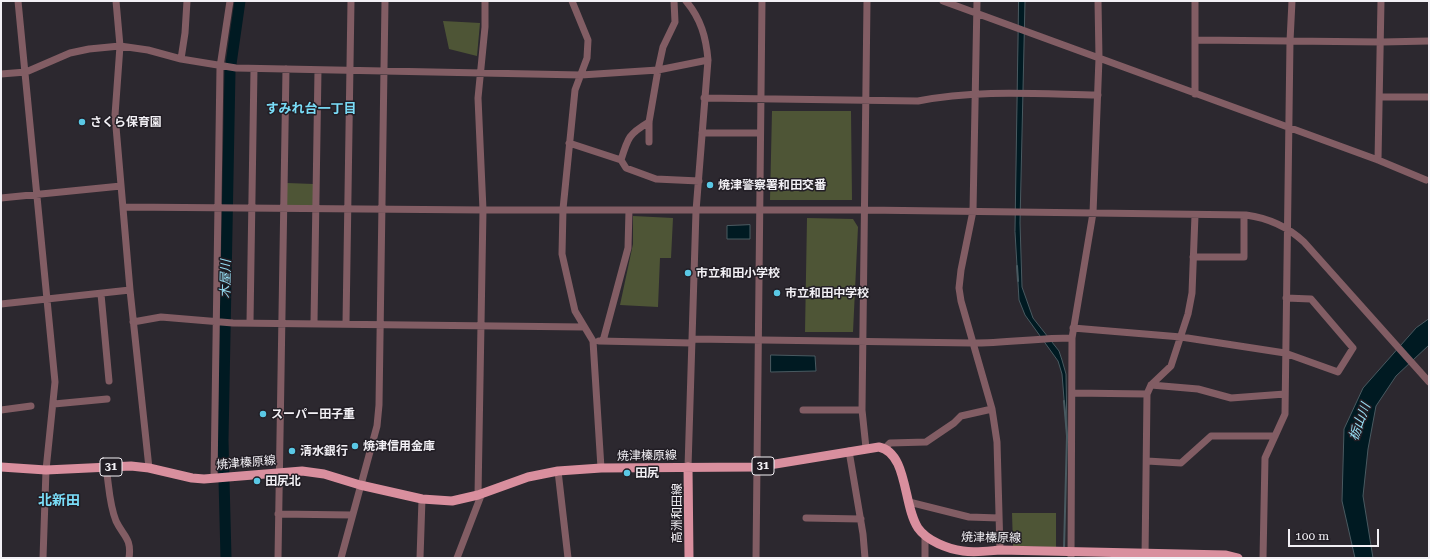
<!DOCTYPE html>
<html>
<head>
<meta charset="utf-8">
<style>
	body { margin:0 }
	#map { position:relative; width:1430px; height:559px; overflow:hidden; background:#2c282f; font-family:"Roboto Serif",serif }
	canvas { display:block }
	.frame { position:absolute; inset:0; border:2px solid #f2f0f5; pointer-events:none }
	.scale { position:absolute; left:1288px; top:529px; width:91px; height:18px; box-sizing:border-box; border:2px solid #f2f0f5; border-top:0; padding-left:5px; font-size:12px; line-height:14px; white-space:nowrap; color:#f2f0f5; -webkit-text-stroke:3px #221e25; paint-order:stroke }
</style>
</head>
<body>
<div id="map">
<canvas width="1430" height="559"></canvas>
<div class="frame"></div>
<div class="scale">100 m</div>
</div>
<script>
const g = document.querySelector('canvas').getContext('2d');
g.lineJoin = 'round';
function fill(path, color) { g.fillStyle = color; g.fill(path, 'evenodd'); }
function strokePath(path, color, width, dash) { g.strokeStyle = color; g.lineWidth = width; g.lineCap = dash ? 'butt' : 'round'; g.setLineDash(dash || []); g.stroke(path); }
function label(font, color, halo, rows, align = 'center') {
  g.font = font + ' "Roboto Serif","Noto Sans JP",serif'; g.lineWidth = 3; g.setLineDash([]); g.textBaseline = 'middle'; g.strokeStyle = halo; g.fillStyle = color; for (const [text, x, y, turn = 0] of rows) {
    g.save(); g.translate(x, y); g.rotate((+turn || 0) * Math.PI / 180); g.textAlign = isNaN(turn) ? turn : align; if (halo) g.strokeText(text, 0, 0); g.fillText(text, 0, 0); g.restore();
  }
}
fill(new Path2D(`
	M 443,21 L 480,23 L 477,56 L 449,49 Z
	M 772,111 L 851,111 L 852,200 L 770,200 Z
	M 287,183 L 314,184 L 314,206 L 286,206 Z
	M 633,216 L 673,218 L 671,258 L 660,258 L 658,307 L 620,305 L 633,244 Z
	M 807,218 L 853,219 L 858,227 L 853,332 L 805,332 Z
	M 1012,513 L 1056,513 L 1056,547 L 1013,546 Z`), '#4e5536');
const water = new Path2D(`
	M 1019,1 L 1025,1 L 1020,223 L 1022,287 L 1033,318 L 1059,351 L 1062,360 L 1066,374 L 1067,436 L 1062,374 L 1058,361 L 1025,315 L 1019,300 L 1015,232 Z
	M 750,225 L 750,239 L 727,239 L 727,226 Z
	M 1429,319 L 1429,345 L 1396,376 L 1376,406 L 1368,449 L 1363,496 L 1373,558 L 1355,558 L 1342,501 L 1344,429 L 1363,388 L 1416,328 Z
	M 771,355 L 815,356 L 816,371 L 771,372 Z`);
fill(water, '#001a22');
strokePath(water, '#495a61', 1);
strokePath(new Path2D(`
	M 1017,266 L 1018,281
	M 1064,549 L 1067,436 L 1064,401`), '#495a61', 2);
strokePath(new Path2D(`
	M 226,558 L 223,440 L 230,71 L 240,1`), '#001a22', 11);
strokePath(new Path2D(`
	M 18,1 L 55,382 L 46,470 L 43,558
	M 116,1 L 120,46 L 115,115 L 130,290 L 149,468
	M 572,1 L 588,40 L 587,58 L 575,90 L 563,209 L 562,254 L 575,311 L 593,341 L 601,468
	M 686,1 C 701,19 706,37 708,60 L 696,211 L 688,467
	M 943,1 L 1378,160 L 1426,180
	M 977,1 L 973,211 L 961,270 L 959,288 L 961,301 L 992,409 L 997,442 L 1000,550
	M 1196,40 L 1382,42 L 1429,41
	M 181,59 L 185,33 L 187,1
	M 1,74 L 26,72 L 70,53 L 89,49 L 120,46 L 148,50 L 181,59 L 236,68 L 581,75 L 658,70 L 708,60
	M 1195,94 L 1195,1
	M 1381,97 L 1429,97
	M 704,98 L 918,101 C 977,89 1039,94 1098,95
	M 702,133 L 760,133
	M 649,142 L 649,122 L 658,70 L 663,47 L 675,22 L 674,1
	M 569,143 L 621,160 L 626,168 L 656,179 L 699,181
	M 621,160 C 628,137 629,134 649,122
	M 1378,160 L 1381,1
	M 1,198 L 121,186
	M 124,207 L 483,210 L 865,210 L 1246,215 C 1268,218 1288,227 1304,242 L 1429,382
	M 1193,257 L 1244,257 L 1244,215
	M 101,294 L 109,381
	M 1,304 L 130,290
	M 133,322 L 161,317 L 233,323 L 584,327
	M 250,322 L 254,69
	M 314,323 L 318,70
	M 346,323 L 351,1
	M 1073,328 L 1181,337 L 1285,353 L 1338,372 L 1353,348 L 1311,299 L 1286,298
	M 693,339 L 972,343 C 1006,343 1039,338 1072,338
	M 599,341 L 692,343
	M 603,341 L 628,248 L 629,210
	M 1151,385 L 1198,389 L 1231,398 L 1285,394
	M 1073,393 L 1147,394
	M 54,404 L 107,399
	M 1,410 L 31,406
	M 803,410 L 862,410
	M 866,448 L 862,410 L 867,1
	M 885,448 L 890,443 L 926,442 L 954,423 L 961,416 L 992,409
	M 849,451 L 863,534 L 865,558
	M 1147,461 L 1181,463 L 1211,436 L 1275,436
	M 106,467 C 109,485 109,504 116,521 C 123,536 132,538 129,558
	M 558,471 L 568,558
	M 214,478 L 220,67 L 230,1
	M 478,495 L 483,210 L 478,98 L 485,27 L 485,1
	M 909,502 L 969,517 L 999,518
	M 278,514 L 352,515
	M 806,518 L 861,519
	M 278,558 L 286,69
	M 341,558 L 377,426 L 379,405 L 385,1
	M 420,558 L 422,499
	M 457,558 L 482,493
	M 756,558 L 762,1
	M 925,558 L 925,536
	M 1071,558 L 1072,338 L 1093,213 L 1099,58 L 1098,1
	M 1145,558 L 1147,394 L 1151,385 L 1171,366 L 1188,314 L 1192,293 L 1195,215
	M 1263,558 L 1265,458 L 1285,414 L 1290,41 L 1292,1`), '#825d64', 7);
strokePath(new Path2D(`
	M 1,467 L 46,470 L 131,466 L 149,468 L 192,478 L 204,479 L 302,471 L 324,474 L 360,485 L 422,499 L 452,501 L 478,495 L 528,477 L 558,471 L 601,468 L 757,467 L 879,447 C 908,453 903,506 918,528 C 927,541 948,549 963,551 C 975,553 988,551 1000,550 L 1226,555 L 1238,558
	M 688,467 L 689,558`), '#d98f9e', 9);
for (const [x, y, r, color] of [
	[82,122,4,"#5ac8e5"],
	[710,185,4,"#5ac8e5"],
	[688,273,4,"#5ac8e5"],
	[777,293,4,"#5ac8e5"],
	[263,414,4,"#5ac8e5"],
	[355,446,4,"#5ac8e5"],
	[292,451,4,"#5ac8e5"],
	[627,473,4,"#5ac8e5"],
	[257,481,4,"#5ac8e5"]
]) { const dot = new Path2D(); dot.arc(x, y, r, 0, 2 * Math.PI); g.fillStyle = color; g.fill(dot); strokePath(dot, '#221e25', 1.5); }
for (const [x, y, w] of [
	[763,466,22],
	[111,467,22]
]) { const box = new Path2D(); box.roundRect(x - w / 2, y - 9, w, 18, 3); g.fillStyle = '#221e25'; g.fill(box); strokePath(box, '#f2f0f5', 1); }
label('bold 11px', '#f2f0f5', null, [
	["31",763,466],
	["31",111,467]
]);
label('bold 12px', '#f2f0f5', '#221e25', [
	["さくら保育園",90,122],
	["焼津警察署和田交番",718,185],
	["市立和田小学校",696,273],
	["市立和田中学校",785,293],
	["スーパー田子重",271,414],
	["焼津信用金庫",363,446],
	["清水銀行",300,451],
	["田尻",635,473],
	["田尻北",265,481]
], 'left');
label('12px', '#f2f0f5', '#221e25', [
	["焼津榛原線",647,456,-1],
	["焼津榛原線",246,463,-5],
	["高洲和田線",677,513,-90],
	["焼津榛原線",991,538,1]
]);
label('bold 13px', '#7addf8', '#221e25', [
	["すみれ台一丁目",311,109]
]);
label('italic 13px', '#96def4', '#221e25', [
	["木屋川",226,279,-89],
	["栃山川",1360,422,-70]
]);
label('bold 14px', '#7addf8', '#221e25', [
	["北新田",59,501]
]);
</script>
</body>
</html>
